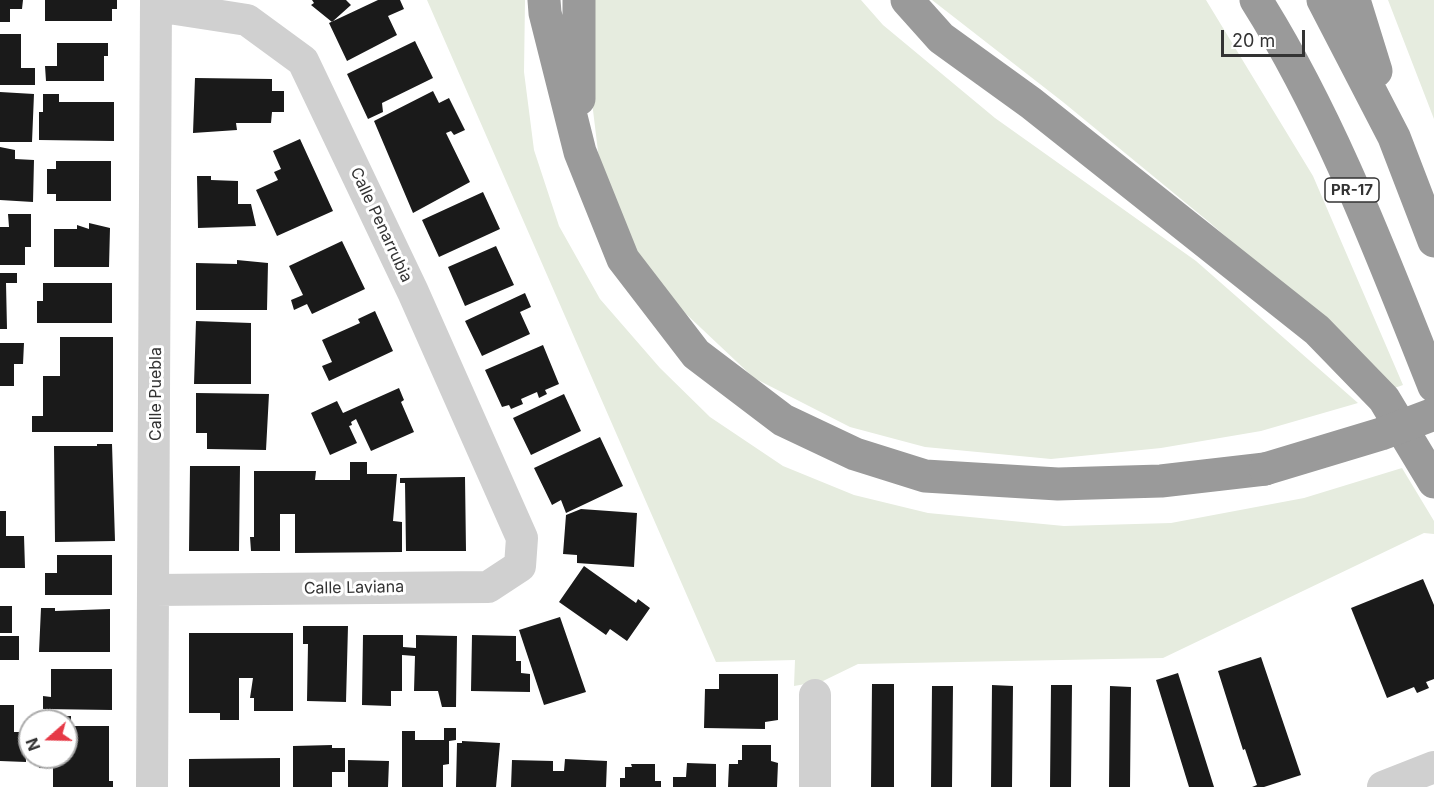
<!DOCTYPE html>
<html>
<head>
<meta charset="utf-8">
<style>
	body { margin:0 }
	#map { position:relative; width:1434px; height:787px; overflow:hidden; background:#fff; font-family:Inter,sans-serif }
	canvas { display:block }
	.north { position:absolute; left:18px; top:709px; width:60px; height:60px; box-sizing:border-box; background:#fff; border:2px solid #adadad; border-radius:50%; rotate:250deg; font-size:16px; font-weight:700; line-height:24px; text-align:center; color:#333 }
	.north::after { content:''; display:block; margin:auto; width:21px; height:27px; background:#e63946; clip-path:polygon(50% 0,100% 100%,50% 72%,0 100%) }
	.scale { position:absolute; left:1221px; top:30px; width:84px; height:27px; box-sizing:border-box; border:3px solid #333; border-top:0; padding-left:8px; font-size:18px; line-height:21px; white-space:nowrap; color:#333; -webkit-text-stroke:4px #fff; paint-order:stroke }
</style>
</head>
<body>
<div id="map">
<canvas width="1434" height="787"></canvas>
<div class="north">N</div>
<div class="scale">20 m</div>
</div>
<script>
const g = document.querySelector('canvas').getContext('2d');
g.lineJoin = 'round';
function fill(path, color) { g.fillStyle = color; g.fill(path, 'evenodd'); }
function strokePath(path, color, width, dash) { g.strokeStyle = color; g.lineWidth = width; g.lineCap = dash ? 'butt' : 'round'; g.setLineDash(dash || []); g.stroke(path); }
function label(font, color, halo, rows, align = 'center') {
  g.font = font + ' Inter,sans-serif'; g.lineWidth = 6; g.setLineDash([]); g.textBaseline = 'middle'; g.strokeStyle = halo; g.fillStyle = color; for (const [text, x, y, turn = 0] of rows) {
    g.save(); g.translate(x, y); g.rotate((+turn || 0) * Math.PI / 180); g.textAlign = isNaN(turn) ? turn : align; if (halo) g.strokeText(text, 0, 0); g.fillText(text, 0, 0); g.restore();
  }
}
fill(new Path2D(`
	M 427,0 L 525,0 L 524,72 L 534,150 L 559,226 L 600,299 L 660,368 L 710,417 L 783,466 L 854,495 L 928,513 L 1064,526 L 1171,523 L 1304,498 L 1402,468 L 1434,521 L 1434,534 L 1424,533 L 1163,658 L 858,664 L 823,681 L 794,686 L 795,660 L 716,662 Z
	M 592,0 L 861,0 L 883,25 L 995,118 L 1196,261 L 1358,403 L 1261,431 L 1161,448 L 1051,459 L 925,447 L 850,427 L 754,378 L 667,296 L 634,247 L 601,176 L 592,102 Z
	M 932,0 L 1206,0 L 1313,176 L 1403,385 L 1389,390 L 1351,345 L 1209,222 L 1063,102 Z
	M 1388,0 L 1434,0 L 1434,119 Z`), '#e6ecdf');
fill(new Path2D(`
	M 0,0 L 23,0 L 22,9 L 10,9 L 10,22 L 0,22 Z
	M 45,0 L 117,0 L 117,9 L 112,9 L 112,21 L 45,21 Z
	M 312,0 L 346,0 L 351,5 L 332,22 L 311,5 L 314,3 Z
	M 378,0 L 400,0 L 404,9 L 388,16 L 397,35 L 347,61 L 329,23 Z
	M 0,34 L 21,34 L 21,68 L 35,68 L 35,85 L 0,85 Z
	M 415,41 L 433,78 L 382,103 L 383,112 L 368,119 L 347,74 Z
	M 57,43 L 108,43 L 108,56 L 104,56 L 104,81 L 46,81 L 45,66 L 57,66 Z
	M 195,78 L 272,79 L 272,91 L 284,91 L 284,112 L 272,112 L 271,123 L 236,123 L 237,130 L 193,133 Z
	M 433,91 L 439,103 L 449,98 L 465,130 L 454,135 L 451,131 L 446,133 L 470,182 L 413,213 L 374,121 Z
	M 0,92 L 34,94 L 32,142 L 0,142 Z
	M 43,94 L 59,94 L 59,102 L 114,102 L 114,141 L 39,140 L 39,112 L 43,112 Z
	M 300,139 L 333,211 L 277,236 L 256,190 L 278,180 L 274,172 L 281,169 L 273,151 Z
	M 0,147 L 15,150 L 15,159 L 34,160 L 33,202 L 0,200 Z
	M 56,161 L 111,161 L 111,201 L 56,201 L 56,194 L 47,194 L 47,169 L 56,169 Z
	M 197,176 L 211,176 L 211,180 L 238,181 L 238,204 L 251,204 L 256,226 L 198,228 Z
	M 483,192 L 500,229 L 439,257 L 422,220 Z
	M 8,214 L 31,214 L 31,247 L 25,247 L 25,265 L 0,265 L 0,227 L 9,227 Z
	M 89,223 L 110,228 L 109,267 L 54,267 L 54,229 L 77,229 L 77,225 L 89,229 Z
	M 342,241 L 365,289 L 312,314 L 307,304 L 294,310 L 291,300 L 303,295 L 289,266 Z
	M 496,246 L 514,285 L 465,306 L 448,267 Z
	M 237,260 L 268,263 L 267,310 L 196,310 L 196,263 L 237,264 Z
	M 0,273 L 17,273 L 17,283 L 6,283 L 7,329 L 0,329 Z
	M 43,283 L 112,283 L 112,323 L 37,323 L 37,301 L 43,301 Z
	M 525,293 L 531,307 L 520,312 L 530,334 L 482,356 L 465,321 Z
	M 375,311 L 393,351 L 329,381 L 322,366 L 332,362 L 322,340 L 360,323 L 358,319 Z
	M 196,321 L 251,323 L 251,384 L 194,384 Z
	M 60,337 L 113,337 L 113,432 L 32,432 L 32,416 L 43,416 L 43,376 L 60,376 Z
	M 0,343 L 24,343 L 23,364 L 14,364 L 14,386 L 0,386 Z
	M 543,345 L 559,384 L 545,390 L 547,394 L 539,398 L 537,392 L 521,399 L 523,404 L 511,409 L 509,405 L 502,407 L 485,370 Z
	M 399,388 L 404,400 L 401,402 L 414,432 L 371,451 L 356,419 L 351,422 L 352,425 L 349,426 L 357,443 L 330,455 L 311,413 L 337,401 L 343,413 Z
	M 196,393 L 269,394 L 266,450 L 207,449 L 207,433 L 196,433 Z
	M 564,394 L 581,431 L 531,455 L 513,418 Z
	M 600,437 L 623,486 L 566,513 L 561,500 L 552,505 L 534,468 Z
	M 97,444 L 112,444 L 115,541 L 55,542 L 54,446 L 97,446 Z
	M 350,462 L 367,462 L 367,474 L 397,474 L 393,521 L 402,522 L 402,552 L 295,553 L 295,514 L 280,514 L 280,551 L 251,551 L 250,537 L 254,537 L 254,471 L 316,471 L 315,480 L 350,480 Z
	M 190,466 L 240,466 L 239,551 L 189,551 Z
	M 465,477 L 466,551 L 406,551 L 405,483 L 400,483 L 400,478 Z
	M 581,509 L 637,513 L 634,567 L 577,563 L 577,555 L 563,554 L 566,515 Z
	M 0,511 L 6,511 L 6,536 L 24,536 L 25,568 L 0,568 Z
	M 57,555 L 112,555 L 112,595 L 45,595 L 45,573 L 57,573 Z
	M 584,566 L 636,603 L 638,599 L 650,608 L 627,641 L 610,629 L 606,635 L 559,602 Z
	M 1423,579 L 1434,605 L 1434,679 L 1426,682 L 1429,688 L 1417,693 L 1414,687 L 1387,698 L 1351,608 Z
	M 0,606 L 12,606 L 12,633 L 0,633 Z
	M 41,608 L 55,608 L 55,611 L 110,609 L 110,652 L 39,652 Z
	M 560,617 L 586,692 L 544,705 L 519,630 Z
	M 303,626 L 348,626 L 346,702 L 307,701 L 308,644 L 303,644 Z
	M 189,633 L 293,633 L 293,711 L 254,711 L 254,698 L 250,698 L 253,678 L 239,678 L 239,720 L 220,720 L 220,713 L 189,713 Z
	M 363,635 L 403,635 L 403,647 L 416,648 L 416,635 L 457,636 L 456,707 L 442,707 L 438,691 L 414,691 L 415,656 L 402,655 L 402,691 L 391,691 L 391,706 L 362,705 Z
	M 472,635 L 516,636 L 516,661 L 521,661 L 521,673 L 530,674 L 530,692 L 471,691 Z
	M 0,636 L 19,636 L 19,660 L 0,660 Z
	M 1261,657 L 1301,775 L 1264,787 L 1252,787 L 1257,785 L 1245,749 L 1243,750 L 1218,671 Z
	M 51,669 L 112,669 L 112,710 L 43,709 L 43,696 L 51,697 Z
	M 1178,673 L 1214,787 L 1189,787 L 1156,680 Z
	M 719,674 L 778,674 L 778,720 L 765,722 L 765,729 L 704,728 L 705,689 L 719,689 Z
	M 872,684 L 894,684 L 894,787 L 871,787 Z
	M 992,685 L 1013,686 L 1012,787 L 991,787 Z
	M 1051,685 L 1072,685 L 1071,787 L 1050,787 Z
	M 932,686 L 953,686 L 952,787 L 931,787 Z
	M 1110,686 L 1131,687 L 1130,787 L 1109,787 Z
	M 0,705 L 14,705 L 14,732 L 26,732 L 26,762 L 0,761 Z
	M 40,712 L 54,712 L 54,716 L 71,716 L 71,726 L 109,726 L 109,781 L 113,781 L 113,787 L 53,787 L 53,768 L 39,768 L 39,757 L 66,757 L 66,721 L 39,721 Z
	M 444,728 L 456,728 L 456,740 L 449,741 L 449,764 L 443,765 L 443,787 L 402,787 L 402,731 L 415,731 L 415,740 L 444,740 Z
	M 462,741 L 500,743 L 496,787 L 456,787 L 457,743 L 462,743 Z
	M 332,745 L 332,748 L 345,748 L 345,772 L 332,772 L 332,787 L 293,787 L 293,746 Z
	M 742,745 L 771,745 L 771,761 L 778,763 L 777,787 L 728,787 L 729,764 L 738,764 L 738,760 L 742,760 Z
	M 280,758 L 280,787 L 189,787 L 189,759 Z
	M 565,759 L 607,761 L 606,787 L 511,787 L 512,760 L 553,761 L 553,771 L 564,771 Z
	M 348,760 L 389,761 L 388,787 L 348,787 Z
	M 687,763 L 716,764 L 716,787 L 673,787 L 673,777 L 686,777 Z
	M 631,764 L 655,764 L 655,781 L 661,781 L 661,787 L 620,787 L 620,778 L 625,778 L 625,767 L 632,767 Z`), '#1a1a1a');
strokePath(new Path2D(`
	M 155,590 L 488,587 L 520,566 L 522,538 L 413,292 L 303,61 L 247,20 L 156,6
	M 152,787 L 156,0
	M 815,787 L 815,695
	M 1383,787 L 1434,767`), '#d0d0d0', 32);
strokePath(new Path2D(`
	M 544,0 L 545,13 L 580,152 L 623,259 L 696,354 L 783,420 L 855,454 L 925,476 L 1058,484 L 1161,481 L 1265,469
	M 579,0 L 579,99
	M 907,0 L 941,38 L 1031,103 L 1317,330 L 1384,399 L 1434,482
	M 1256,0 C 1331,119 1382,256 1434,386
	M 1323,0 L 1394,137 L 1434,241
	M 1354,0 L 1376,71`), '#9a9a9a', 33);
strokePath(new Path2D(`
	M 1265,469 L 1381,434 L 1434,414`), '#9a9a9a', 33);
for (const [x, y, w] of [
	[1352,190,54]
]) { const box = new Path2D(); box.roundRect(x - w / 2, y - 12, w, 24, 4.5); g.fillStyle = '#fff'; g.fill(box); strokePath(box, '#333', 1.5); }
label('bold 15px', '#333', null, [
	["PR-17",1352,190]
]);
label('16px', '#333', '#fff', [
	["Calle Penarrubia",381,225,65],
	["Calle Puebla",156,394,-90],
	["Calle Laviana",354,588,-1]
]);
</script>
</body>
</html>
